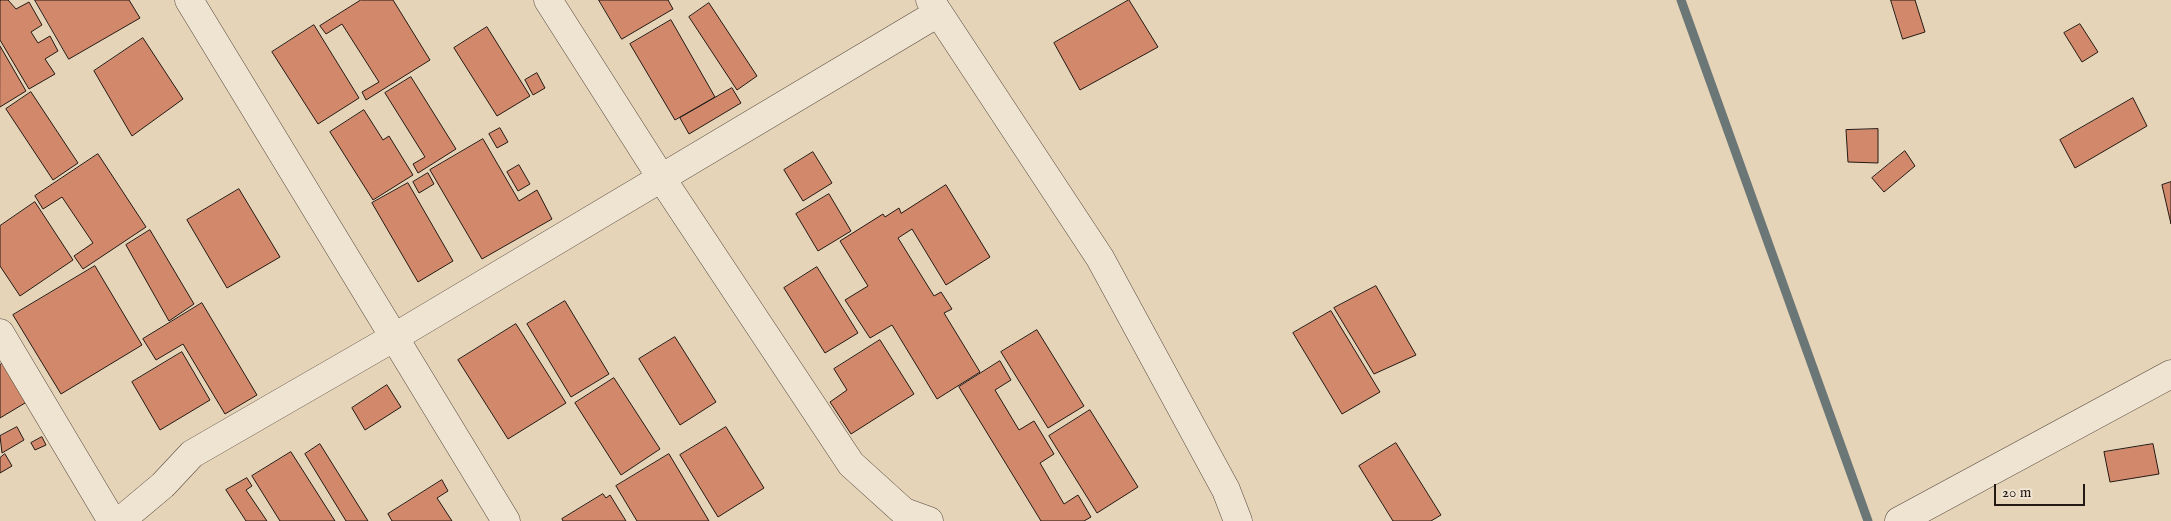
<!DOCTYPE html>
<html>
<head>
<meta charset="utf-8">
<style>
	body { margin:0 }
	#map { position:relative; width:2171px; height:521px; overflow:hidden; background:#e6d4b8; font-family:"IM FELL English",serif }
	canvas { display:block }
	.scale { position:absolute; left:1994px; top:484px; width:91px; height:22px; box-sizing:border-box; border:2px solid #241914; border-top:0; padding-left:6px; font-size:15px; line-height:18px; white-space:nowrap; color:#241914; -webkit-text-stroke:4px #efe3d1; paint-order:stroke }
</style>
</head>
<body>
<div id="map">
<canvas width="2171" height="521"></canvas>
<div class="scale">20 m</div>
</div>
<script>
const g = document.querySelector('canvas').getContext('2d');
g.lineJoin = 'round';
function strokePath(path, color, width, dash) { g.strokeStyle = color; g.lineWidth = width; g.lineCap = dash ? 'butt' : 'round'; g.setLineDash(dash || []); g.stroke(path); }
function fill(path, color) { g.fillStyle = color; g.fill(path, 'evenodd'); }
strokePath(new Path2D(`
	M 1681,0 L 1868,521`), '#6b7777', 9);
const building = new Path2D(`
	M 2,0 L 8,0 L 16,9 L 29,2 L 42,25 L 31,32 L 38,43 L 50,36 L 58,51 L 45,59 L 55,74 L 29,89 L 0,40 L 0,1 Z
	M 35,0 L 129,0 L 140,18 L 69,59 Z
	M 361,0 L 393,0 L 430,60 L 366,100 L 362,92 L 379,82 L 342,24 L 326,34 L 320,26 Z
	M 599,0 L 668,0 L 673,9 L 622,39 Z
	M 1129,0 L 1158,47 L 1080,90 L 1054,43 Z
	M 1891,0 L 1915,0 L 1925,32 L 1903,39 Z
	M 709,3 L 757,76 L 737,90 L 689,17 Z
	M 671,20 L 715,97 L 675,120 L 630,44 Z
	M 2080,24 L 2098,52 L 2082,62 L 2064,33 Z
	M 314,25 L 359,98 L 318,124 L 272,52 Z
	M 487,27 L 530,96 L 497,116 L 454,48 Z
	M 143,38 L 183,99 L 132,136 L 94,71 Z
	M 0,46 L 26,91 L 0,107 Z
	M 537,73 L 545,88 L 533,95 L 525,80 Z
	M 411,77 L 456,149 L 418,173 L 413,164 L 425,157 L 385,93 Z
	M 732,88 L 741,103 L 689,134 L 680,118 Z
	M 31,92 L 78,163 L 53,180 L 6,109 Z
	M 2133,98 L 2147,126 L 2075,168 L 2060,140 Z
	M 364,110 L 383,140 L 389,136 L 413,175 L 373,200 L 330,132 Z
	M 500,128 L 508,142 L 497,148 L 489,134 Z
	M 1878,129 L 1878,163 L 1848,162 L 1846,130 Z
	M 483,139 L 519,201 L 537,190 L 552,219 L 482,259 L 430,170 Z
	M 1905,151 L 1915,166 L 1884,192 L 1872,178 Z
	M 813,152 L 832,183 L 803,201 L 784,170 Z
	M 98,154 L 146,227 L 83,269 L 74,256 L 93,243 L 62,197 L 43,209 L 35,196 Z
	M 519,165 L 530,184 L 518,191 L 507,172 Z
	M 428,173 L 434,184 L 419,193 L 413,182 Z
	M 2171,182 L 2171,224 L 2162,185 Z
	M 408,183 L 453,261 L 418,282 L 372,203 Z
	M 946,185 L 990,257 L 946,285 L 912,229 L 898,238 L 934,296 L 941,292 L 952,309 L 944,313 L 980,372 L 937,399 L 892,325 L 870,338 L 845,300 L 868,286 L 840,241 L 883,214 L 885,217 L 899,208 L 901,213 Z
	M 239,189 L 280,257 L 227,288 L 187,220 Z
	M 829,194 L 851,231 L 818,251 L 796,214 Z
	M 35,202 L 73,260 L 20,296 L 0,266 L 0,226 Z
	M 150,230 L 194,304 L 169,321 L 126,245 Z
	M 95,266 L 142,345 L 61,394 L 13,315 Z
	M 817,267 L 858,333 L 825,353 L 784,288 Z
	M 1376,286 L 1416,355 L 1374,374 L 1334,308 Z
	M 565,301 L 609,374 L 571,397 L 527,324 Z
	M 202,303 L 257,395 L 225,414 L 183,344 L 156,360 L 143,339 Z
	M 1331,311 L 1380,392 L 1342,414 L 1293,333 Z
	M 516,324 L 566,403 L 508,439 L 458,360 Z
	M 1037,330 L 1084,406 L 1048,428 L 1001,352 Z
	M 675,337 L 716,402 L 680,425 L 639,359 Z
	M 880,340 L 914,394 L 851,434 L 830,402 L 847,390 L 834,369 Z
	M 182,352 L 210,400 L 160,430 L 132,382 Z
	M 6,361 L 30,400 L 0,418 L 0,365 Z
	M 1000,361 L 1011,380 L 995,390 L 1019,430 L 1034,421 L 1054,454 L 1040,463 L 1064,504 L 1078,495 L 1091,517 L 1084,521 L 1041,521 L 959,387 Z
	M 614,378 L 660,449 L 621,475 L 575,403 Z
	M 387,385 L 401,407 L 365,430 L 352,408 Z
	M 1090,410 L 1138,487 L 1097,513 L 1049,436 Z
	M 17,427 L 24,440 L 2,453 L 0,436 Z
	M 726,427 L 764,488 L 718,517 L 680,455 Z
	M 42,437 L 46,445 L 35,450 L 31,443 Z
	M 1396,443 L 1441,515 L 1431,521 L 1393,521 L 1359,466 Z
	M 320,444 L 368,521 L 346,521 L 305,454 Z
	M 2153,444 L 2159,474 L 2110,482 L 2104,452 Z
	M 291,452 L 335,521 L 280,521 L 252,476 Z
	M 5,454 L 12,466 L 0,473 L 0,458 Z
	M 669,454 L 709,521 L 637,521 L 616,486 Z
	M 247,478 L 252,486 L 246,490 L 267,521 L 246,521 L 226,490 Z
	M 442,480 L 448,491 L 437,498 L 452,521 L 392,521 L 388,514 Z
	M 603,494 L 606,498 L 610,495 L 626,521 L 563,521 L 562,519 Z`);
fill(building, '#d2896b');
strokePath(building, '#241914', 1);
const street = new Path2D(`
	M 189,0 L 506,521
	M 548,0 L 662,179 L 851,464 L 904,512 L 929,521
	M 930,0 L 1100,258 L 1226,490 L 1238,521
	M 0,333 L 112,521
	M 120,521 L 163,485 L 192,454 L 393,338 L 938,13
	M 1899,521 L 2171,374`);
strokePath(street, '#54483d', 29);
strokePath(street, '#efe3d1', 28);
</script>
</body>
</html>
